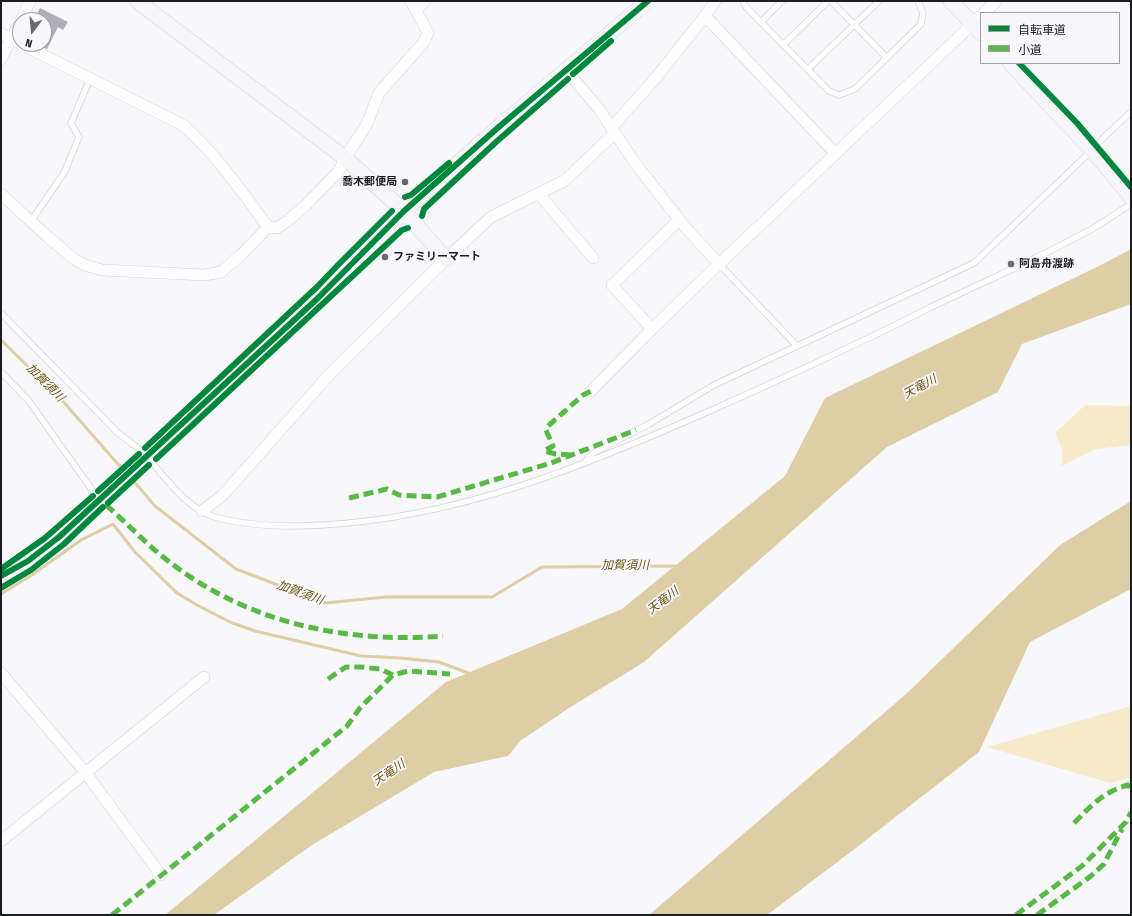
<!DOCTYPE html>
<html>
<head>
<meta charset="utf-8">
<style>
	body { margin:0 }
	#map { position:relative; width:1132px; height:916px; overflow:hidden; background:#f8f8fb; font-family:"Fira Sans Condensed","Noto Sans JP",sans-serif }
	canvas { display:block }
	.frame { position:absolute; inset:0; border:2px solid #1b1c24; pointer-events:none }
	.legend { position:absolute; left:980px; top:12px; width:140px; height:52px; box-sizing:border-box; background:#f7f7fc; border:1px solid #9f9fa6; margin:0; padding:5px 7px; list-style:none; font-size:12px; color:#1b1c24 }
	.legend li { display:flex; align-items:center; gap:8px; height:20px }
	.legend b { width:20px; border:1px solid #9f9fa6 }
	.north { position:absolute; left:12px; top:12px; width:40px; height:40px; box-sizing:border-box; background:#f7f7fc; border:1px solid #9f9fa6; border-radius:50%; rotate:196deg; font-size:11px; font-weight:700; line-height:16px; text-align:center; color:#1b1c24 }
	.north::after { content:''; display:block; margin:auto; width:14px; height:18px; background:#68696f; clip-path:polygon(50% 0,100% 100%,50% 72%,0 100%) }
</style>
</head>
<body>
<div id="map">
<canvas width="1132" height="916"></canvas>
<div class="frame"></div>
<ul class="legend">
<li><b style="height:5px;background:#00873e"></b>自転車道</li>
<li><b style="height:5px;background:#58b947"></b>小道</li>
</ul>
<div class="north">N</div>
</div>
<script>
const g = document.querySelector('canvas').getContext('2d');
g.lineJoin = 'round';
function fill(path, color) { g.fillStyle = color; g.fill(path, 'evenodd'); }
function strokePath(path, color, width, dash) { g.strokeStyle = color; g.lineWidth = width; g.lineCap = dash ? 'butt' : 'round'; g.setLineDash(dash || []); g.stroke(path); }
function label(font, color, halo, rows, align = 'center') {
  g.font = font + ' "Fira Sans Condensed","Noto Sans JP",sans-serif'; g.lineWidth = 3.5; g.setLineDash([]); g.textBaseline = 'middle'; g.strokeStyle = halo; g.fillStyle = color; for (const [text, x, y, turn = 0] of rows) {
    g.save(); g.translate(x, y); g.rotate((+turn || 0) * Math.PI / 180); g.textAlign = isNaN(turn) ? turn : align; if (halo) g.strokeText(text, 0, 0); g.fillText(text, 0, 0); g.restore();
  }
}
fill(new Path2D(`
	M 1085,405 L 1131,406 L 1131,445 L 1096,449 L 1061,466 L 1063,451 L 1055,433 Z
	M 1131,706 L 1131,777 L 1110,783 L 987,747 Z`), '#f6eacb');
fill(new Path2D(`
	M 1131,249 L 1131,304 L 1022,344 L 998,392 L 887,447 L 644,662 L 569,708 L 520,741 L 508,756 L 434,772 L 312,845 L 214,915 L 165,915 L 446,682 L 622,609 L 785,476 L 825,398 L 1101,265 Z
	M 1131,501 L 1131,589 L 1030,642 L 979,752 L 848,854 L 767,915 L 649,915 L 905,695 L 1060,545 Z`), '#ddcea6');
strokePath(new Path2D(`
	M 1,340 L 60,398 L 124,471
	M 131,478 L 155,506 L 236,569 L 325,603 L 386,597 L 492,597 L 542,567 L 680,566
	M 1,594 L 32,575 L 81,540 L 113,524 L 135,552 L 177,593 L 197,605 L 230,622 L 255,631 L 361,656 L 400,658 L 439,662 L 471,674`), '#ddcea6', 3);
fill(new Path2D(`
	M 40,8 L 68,22 L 63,30 L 58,27 L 47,49 L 44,48 L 44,20 L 35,20 Z`), '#afafbb');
const lane = new Path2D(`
	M 743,1 L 746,7 L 829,91 L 839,95 L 855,89 L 921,24 L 923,13 L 918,1
	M 831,1 L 887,58
	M 761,22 L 782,1
	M 783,45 L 828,1
	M 808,69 L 879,1
	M 1100,141 L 1131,112
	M 31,221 L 64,173 L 79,137 L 71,123 L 90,79
	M 719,264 L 797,346
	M 1,313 L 118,433 L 142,451
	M 1,372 L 28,400 L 95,494
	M 147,457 C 166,478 187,509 215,517 C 250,527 287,527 322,525 C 459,518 590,464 714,409 C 786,377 859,344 929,308 C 983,282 1038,259 1090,230 C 1104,222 1117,213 1131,204
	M 585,462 L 593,453 L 649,424 L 714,385 L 974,263 L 1088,154
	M 1128,785 L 1131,784`);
const street = new Path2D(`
	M 416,10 L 425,1
	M 984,13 L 996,1
	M 705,16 L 715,1
	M 21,20 L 30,1
	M 1,34 L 18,42
	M 21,44 L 183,125 C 216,154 242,192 268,227 L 277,228 L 286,222 L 305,206 L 339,171 L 345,158 L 367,124 L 379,93 L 424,42 L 428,33 L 411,1
	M 1,59 L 20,22
	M 566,70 L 599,109 L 635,163 L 685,227 L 719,264
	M 611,128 L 654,80 L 705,16 L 835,153
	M 1,194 L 48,237 L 74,259 L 85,265 L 102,270 L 205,275 L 221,272 L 241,255 L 268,227
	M 539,194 L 593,258
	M 652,329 L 612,285 L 679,220
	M 591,391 L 652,329 L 719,264 L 981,16
	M 202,511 L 223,495 L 328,376 L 446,259 L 491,217 L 564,181 L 615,133
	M 1,673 L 85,772 L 161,875
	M 1,841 L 204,677`);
const secondary = new Path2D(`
	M 137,1 L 345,158 L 404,211 L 446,259
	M 951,1 L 981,33
	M 1010,63 L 1093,151 L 1131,197
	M 1,576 L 28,561 L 59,537 L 317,299 L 404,211 L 501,125 L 648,1`);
strokePath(lane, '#d3d3d9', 7);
strokePath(street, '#d3d3d9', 12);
strokePath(secondary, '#d3d3d9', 16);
strokePath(lane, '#fefefe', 5.5);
strokePath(street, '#fefefe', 11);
strokePath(secondary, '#f6f6f9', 15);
strokePath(new Path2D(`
	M 571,455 L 556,454 L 544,451 L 553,446 L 546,430 L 547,427 L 583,395 L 591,391
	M 349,498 L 387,489 L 399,495 L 437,497 L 551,463 L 636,430
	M 106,505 C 127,523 145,543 167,560 C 245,622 345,644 443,636
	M 328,679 L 346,667 L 361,667 L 380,669 L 393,675
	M 1074,823 C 1092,805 1103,792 1128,785 L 1131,788
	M 112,915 L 347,726 L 360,708 L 393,675 L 408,671 L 450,674
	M 1016,915 L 1082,866 L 1126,822 L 1131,812
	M 1037,915 L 1091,876 L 1104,864 L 1122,829`), '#58b947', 5, [10, 5]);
strokePath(new Path2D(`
	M 1019,63 L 1077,123 L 1131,187
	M 573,74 L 611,41
	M 405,197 L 411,195 L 449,163
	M 422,216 L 424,209 L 495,143 L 568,79
	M 145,448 L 317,287 L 339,264 L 392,211
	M 156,459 L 402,230 L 408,228
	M 98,491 L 139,454
	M 108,503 L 149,465
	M 1,569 L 45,538 L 93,496
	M 1,576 L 28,561 L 59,537 L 317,299 L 404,211 L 501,125 L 648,1
	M 1,588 L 31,570 L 64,544 L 103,507`), '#00873e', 6);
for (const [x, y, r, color] of [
	[405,182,4,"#68696f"],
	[385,257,4,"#68696f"],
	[1011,264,4,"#68696f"]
]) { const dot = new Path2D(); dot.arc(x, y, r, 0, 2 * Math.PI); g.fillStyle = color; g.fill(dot); strokePath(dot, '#f7f7fc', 1.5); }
label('bold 11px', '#1b1c24', '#f7f7fc', [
	["喬木郵便局",397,182,"right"],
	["ファミリーマート",393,257],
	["阿島舟渡跡",1019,264]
], 'left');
label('italic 12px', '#6a540c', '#f7f7fc', [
	["加賀須川",45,383,45],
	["天竜川",920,387,-28],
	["加賀須川",625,566],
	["加賀須川",300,593,20],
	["天竜川",663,601,-37],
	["天竜川",389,773,-34]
]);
</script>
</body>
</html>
